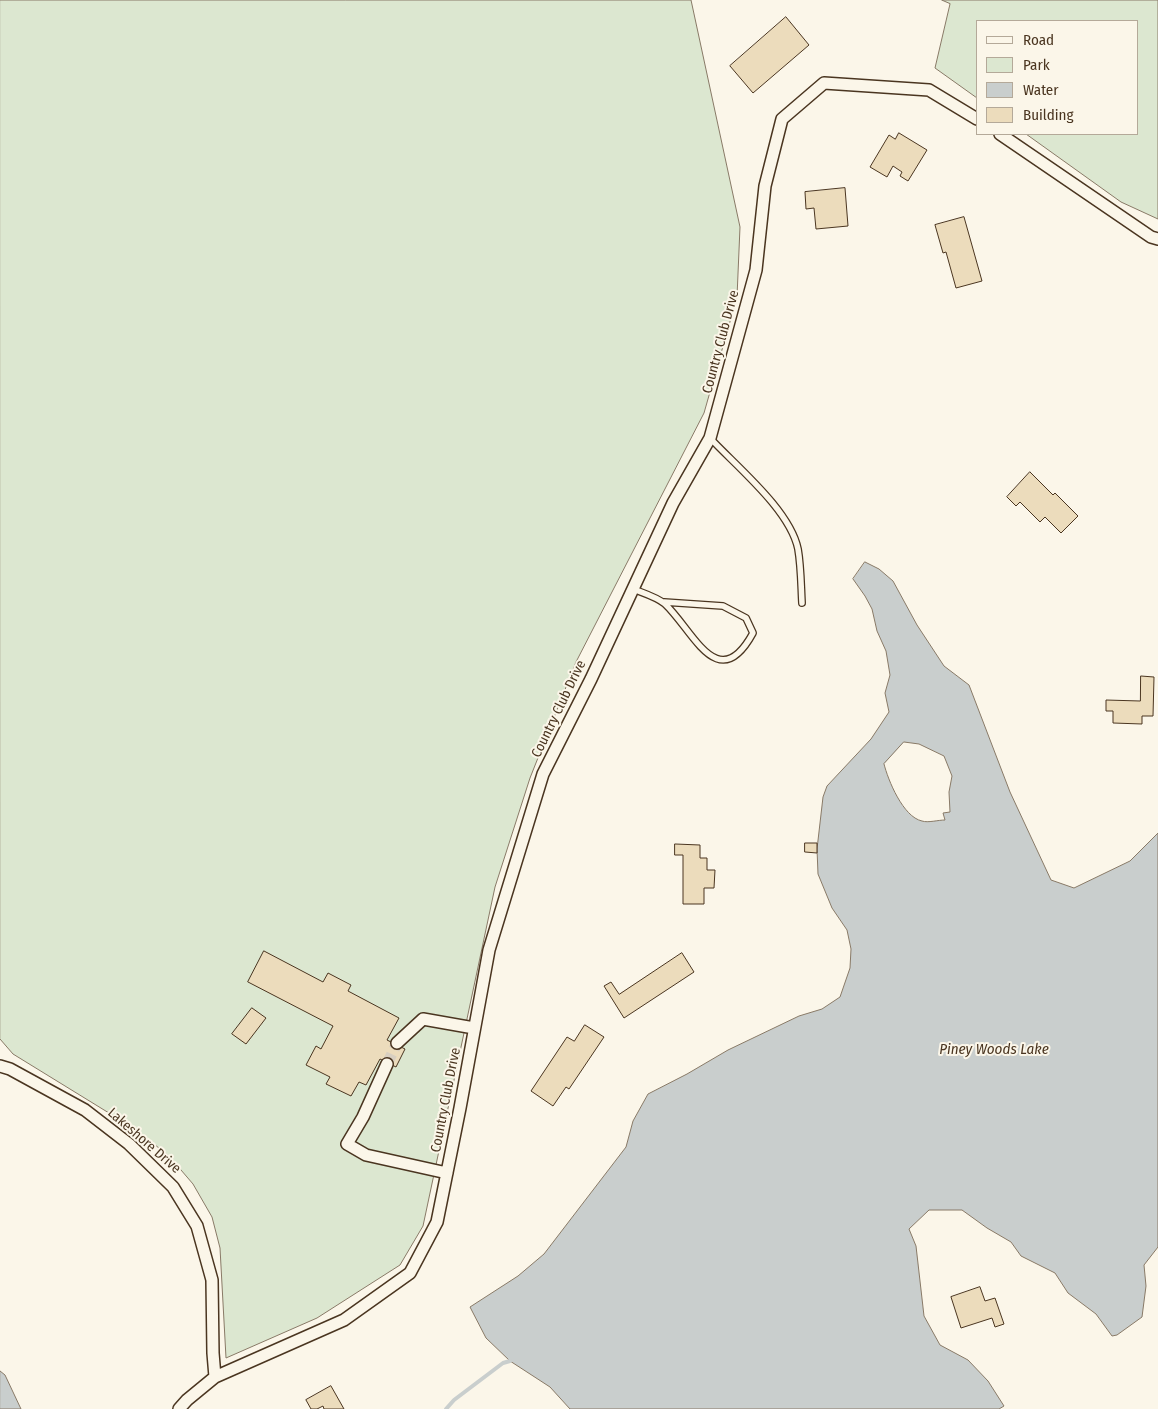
<!DOCTYPE html>
<html>
<head>
<meta charset="utf-8">
<style>
	body { margin:0 }
	#map { position:relative; width:1158px; height:1409px; overflow:hidden; background:#fbf6e9; font-family:"Fira Sans Condensed",sans-serif }
	canvas { display:block }
	.legend { position:absolute; left:976px; top:20px; width:162px; height:115px; box-sizing:border-box; background:#fbf6e9; border:1px solid #b4a999; margin:0; padding:6px 9px; list-style:none; font-size:15px; color:#4a3520 }
	.legend li { display:flex; align-items:center; gap:10px; height:25px }
	.legend b { width:25px; border:1px solid #b4a999 }
</style>
</head>
<body>
<div id="map">
<canvas width="1158" height="1409"></canvas>
<ul class="legend">
<li><b style="height:6px;background:#fbf6e9"></b>Road</li>
<li><b style="height:14px;background:#dce7d0"></b>Park</li>
<li><b style="height:14px;background:#c9cecd"></b>Water</li>
<li><b style="height:14px;background:#ecdcbc"></b>Building</li>
</ul>
</div>
<script>
const g = document.querySelector('canvas').getContext('2d');
g.lineJoin = 'round';
function fill(path, color) { g.fillStyle = color; g.fill(path, 'evenodd'); }
function strokePath(path, color, width, dash) { g.strokeStyle = color; g.lineWidth = width; g.lineCap = dash ? 'butt' : 'round'; g.setLineDash(dash || []); g.stroke(path); }
function label(font, color, halo, rows, align = 'center') {
  g.font = font + ' "Fira Sans Condensed",sans-serif'; g.lineWidth = 4; g.setLineDash([]); g.textBaseline = 'middle'; g.strokeStyle = halo; g.fillStyle = color; for (const [text, x, y, turn = 0] of rows) {
    g.save(); g.translate(x, y); g.rotate((+turn || 0) * Math.PI / 180); g.textAlign = isNaN(turn) ? turn : align; if (halo) g.strokeText(text, 0, 0); g.fillText(text, 0, 0); g.restore();
  }
}
const green = new Path2D(`
	M 0,0 L 691,0 L 740,227 L 737,297 L 704,413 L 576,662 L 530,778 L 495,887 L 423,1226 L 400,1265 L 317,1318 L 226,1358 L 220,1248 L 212,1217 L 193,1184 L 169,1156 L 135,1129 L 13,1054 L 0,1039 Z
	M 942,0 L 1158,0 L 1158,219 L 1121,202 L 1026,134 L 1137,134 L 1137,21 L 977,21 L 977,98 L 935,68 L 950,4 Z`);
fill(green, '#dce7d0');
strokePath(green, '#887966', 1);
const water = new Path2D(`
	M 865,562 L 879,569 L 893,581 L 917,625 L 944,666 L 969,685 L 1010,792 L 1051,880 L 1074,888 L 1130,861 L 1158,833 L 1158,1247 L 1144,1265 L 1146,1286 L 1142,1317 L 1117,1335 L 1112,1336 L 1096,1314 L 1068,1293 L 1055,1273 L 1021,1256 L 1011,1242 L 987,1228 L 962,1210 L 929,1210 L 909,1229 L 916,1246 L 924,1316 L 940,1345 L 968,1360 L 988,1381 L 1004,1406 L 999,1409 L 570,1409 L 550,1387 L 510,1361 L 486,1338 L 470,1307 L 518,1276 L 544,1254 L 626,1147 L 633,1121 L 648,1094 L 687,1074 L 728,1050 L 799,1016 L 822,1009 L 840,997 L 850,968 L 851,949 L 847,930 L 832,908 L 818,874 L 817,849 L 823,797 L 827,786 L 871,739 L 889,712 L 885,693 L 890,675 L 886,651 L 877,631 L 872,609 L 865,596 L 853,579 ZM 904,742 L 919,744 L 944,756 L 952,776 L 949,792 L 950,812 L 943,813 L 945,820 C 938,820 928,823 922,821 C 903,817 888,780 884,764 Z
	M 0,1371 L 5,1375 L 21,1409 L 0,1409 Z`);
fill(water, '#c9cecd');
strokePath(water, '#887966', 1);
strokePath(new Path2D(`
	M 446,1409 L 454,1400 L 503,1363 L 510,1361`), '#c9cecd', 4);
const building = new Path2D(`
	M 786,17 L 809,45 L 753,93 L 730,66 Z
	M 899,133 L 927,150 L 908,181 L 900,176 L 902,172 L 893,166 L 887,177 L 870,167 L 889,135 L 895,139 Z
	M 845,188 L 848,226 L 816,229 L 814,208 L 806,209 L 805,192 Z
	M 964,217 L 982,281 L 956,288 L 946,252 L 943,253 L 935,225 Z
	M 1030,472 L 1053,495 L 1055,493 L 1078,516 L 1061,533 L 1045,517 L 1040,522 L 1020,502 L 1016,506 L 1007,497 Z
	M 1141,676 L 1154,677 L 1153,716 L 1142,716 L 1142,724 L 1113,723 L 1113,711 L 1106,711 L 1106,700 L 1140,701 Z
	M 805,843 L 817,843 L 817,853 L 805,852 Z
	M 675,844 L 700,845 L 700,858 L 707,858 L 707,870 L 715,870 L 714,888 L 704,888 L 704,904 L 683,904 L 683,855 L 675,855 Z
	M 264,951 L 323,982 L 328,973 L 351,985 L 348,991 L 399,1018 L 387,1040 L 405,1049 L 396,1067 L 380,1059 L 366,1085 L 359,1082 L 351,1096 L 326,1084 L 330,1077 L 306,1065 L 316,1046 L 321,1049 L 333,1026 L 248,982 Z
	M 682,953 L 694,972 L 624,1018 L 604,986 L 611,982 L 619,994 Z
	M 252,1008 L 266,1018 L 246,1044 L 232,1034 Z
	M 585,1025 L 604,1037 L 569,1089 L 566,1087 L 553,1106 L 531,1091 L 567,1037 L 574,1041 Z
	M 980,1287 L 985,1301 L 995,1298 L 1004,1324 L 995,1327 L 992,1318 L 961,1328 L 951,1297 Z
	M 331,1386 L 344,1409 L 324,1409 L 323,1406 L 317,1409 L 311,1409 L 306,1400 Z`);
fill(building, '#ecdcbc');
strokePath(building, '#4a3520', 1);
strokePath(new Path2D(`
	M 387,1064 L 397,1043`), '#d8cfc1', 11, [11, 5.5]);
const lane = new Path2D(`
	M 710,438 C 737,467 790,510 798,549 C 801,566 801,585 802,603
	M 633,589 C 643,593 657,597 665,604 C 693,630 718,697 753,633 L 746,618 L 723,606 L 664,602`);
const street = new Path2D(`
	M 1000,134 L 1151,237 L 1158,239
	M 397,1043 L 423,1019 L 474,1028
	M 387,1064 L 363,1117 L 347,1144 L 366,1155 L 447,1173
	M 0,1066 L 10,1069 L 85,1110 L 129,1144 L 173,1187 L 197,1226 L 212,1280 L 213,1353 L 215,1377
	M 179,1409 L 187,1400 L 215,1377 L 344,1320 L 410,1273 L 437,1222 L 460,1108 L 489,950 L 543,774 L 591,679 L 673,503 L 710,438 L 756,270 L 765,186 L 782,119 L 824,83 L 929,90 L 977,119`);
strokePath(lane, '#4a3520', 8);
strokePath(street, '#4a3520', 14);
strokePath(lane, '#fbf6e9', 5.5);
strokePath(street, '#fbf6e9', 11);
label('14px', '#4a3520', '#fbf6e9', [
	["Country Club Drive",721,342,-75],
	["Country Club Drive",559,709,-64],
	["Country Club Drive",446,1100,-79],
	["Lakeshore Drive",144,1141,41]
]);
label('italic 15px', '#4a3520', '#fbf6e9', [
	["Piney Woods Lake",994,1050]
]);
</script>
</body>
</html>
